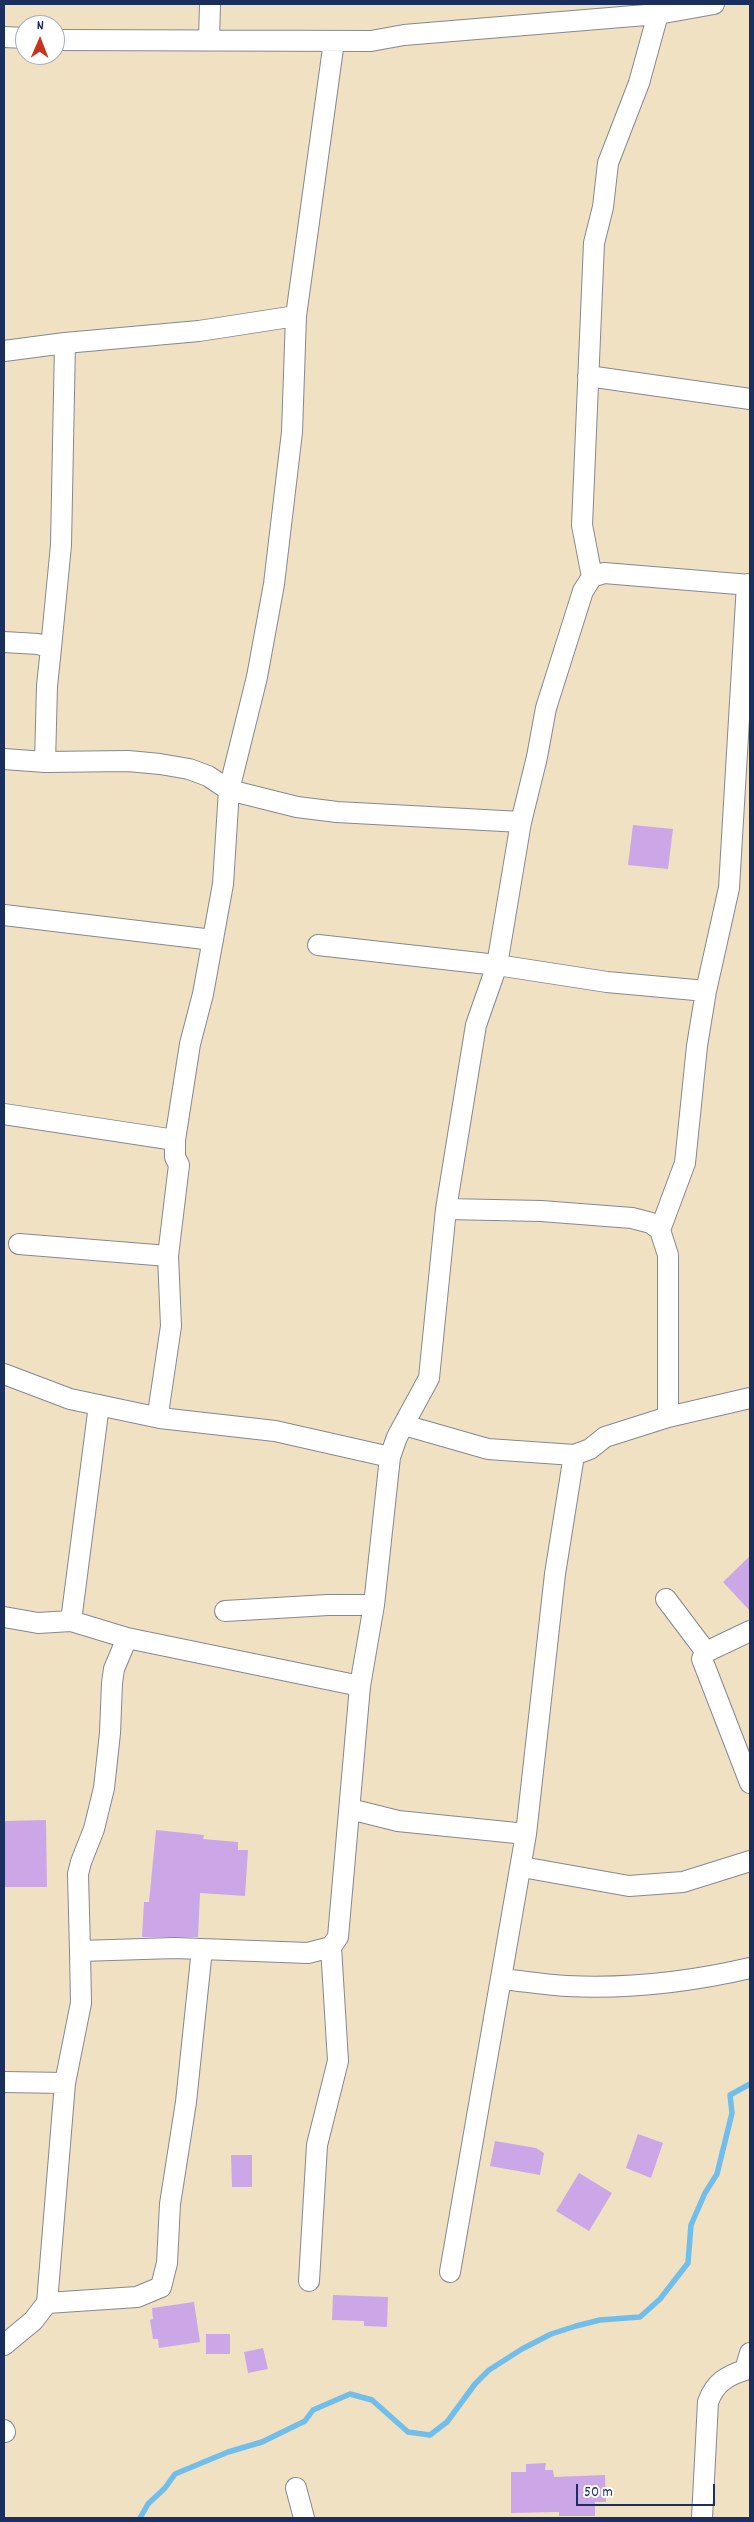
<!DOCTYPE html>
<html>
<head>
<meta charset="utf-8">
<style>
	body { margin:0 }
	#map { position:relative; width:754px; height:2522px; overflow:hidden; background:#f0e1c3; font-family:Dekko,sans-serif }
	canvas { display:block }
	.frame { position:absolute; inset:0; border:5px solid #1b2f5e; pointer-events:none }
	.north { position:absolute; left:15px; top:15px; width:50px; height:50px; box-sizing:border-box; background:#fff; border:1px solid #a4acbf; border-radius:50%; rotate:1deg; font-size:14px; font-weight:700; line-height:20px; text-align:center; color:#1b2f5e }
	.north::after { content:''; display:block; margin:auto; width:18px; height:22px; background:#c8321e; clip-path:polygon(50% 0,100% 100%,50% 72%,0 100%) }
	.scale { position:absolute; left:576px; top:2484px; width:139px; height:22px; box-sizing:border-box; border:2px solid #1b2f5e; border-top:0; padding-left:6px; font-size:15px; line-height:18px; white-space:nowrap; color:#1b2f5e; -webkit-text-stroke:4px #fff; paint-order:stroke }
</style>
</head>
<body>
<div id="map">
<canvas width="754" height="2522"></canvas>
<div class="frame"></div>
<div class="north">N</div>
<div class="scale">50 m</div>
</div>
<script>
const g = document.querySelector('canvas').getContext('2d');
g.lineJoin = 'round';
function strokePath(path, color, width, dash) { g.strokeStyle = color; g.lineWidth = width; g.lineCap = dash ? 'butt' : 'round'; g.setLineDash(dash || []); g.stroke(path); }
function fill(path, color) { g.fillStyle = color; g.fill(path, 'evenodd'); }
strokePath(new Path2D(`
	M 140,2518 L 148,2504 L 165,2488 L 175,2474 L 228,2452 L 262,2442 L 305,2421 L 313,2410 L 350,2394 L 372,2400 L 408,2432 L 430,2435 L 447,2422 L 475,2384 L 489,2370 L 522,2349 L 551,2334 L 576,2326 L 600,2320 L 640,2317 L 660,2299 L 688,2263 L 691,2225 L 705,2193 L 717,2174 L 732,2113 L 730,2095 L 750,2084`), '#71beeb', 5.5);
fill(new Path2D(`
	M 633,825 L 673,829 L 668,869 L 628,865 Z
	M 750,1556 L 750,1611 L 723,1582 Z
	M 46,1820 L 47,1887 L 4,1887 L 4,1821 Z
	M 156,1830 L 204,1835 L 203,1839 L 238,1842 L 238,1850 L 248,1850 L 245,1896 L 200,1893 L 198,1937 L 142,1937 L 144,1902 L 149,1902 Z
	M 638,2134 L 663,2143 L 651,2178 L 626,2168 Z
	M 495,2141 L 536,2148 L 544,2153 L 540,2175 L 490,2166 Z
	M 231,2155 L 252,2155 L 252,2187 L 232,2187 Z
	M 579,2173 L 612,2193 L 589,2231 L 556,2211 Z
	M 333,2295 L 388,2297 L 387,2327 L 364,2326 L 364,2321 L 332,2320 Z
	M 194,2302 L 200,2342 L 159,2348 L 158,2339 L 153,2339 L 150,2320 L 153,2319 L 152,2308 Z
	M 206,2334 L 230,2334 L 230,2354 L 206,2354 Z
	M 263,2348 L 268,2369 L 248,2373 L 244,2352 Z
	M 546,2463 L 545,2470 L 553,2470 L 554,2477 L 605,2475 L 606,2502 L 595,2502 L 595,2516 L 559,2516 L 559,2512 L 511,2513 L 511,2472 L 526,2472 L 526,2464 Z`), '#cca7e8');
const minor = new Path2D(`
	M 4,37 L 25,38
	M 55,40 L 371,41 L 404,35 L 658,14 L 714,4
	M 209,40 L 210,4
	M 334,41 L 296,316 L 292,432 L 274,584 L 257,677 L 229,790 L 223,884 L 203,994 L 190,1044 L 175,1140 L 175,1157 L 179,1165 L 168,1256 L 171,1326 L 159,1407 L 160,1418 L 275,1431 L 390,1457
	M 4,351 L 65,343 L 199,331 L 296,316
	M 588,376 L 750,399
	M 592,577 L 582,525 L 594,243 L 603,207 L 608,163 L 639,83 L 658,14
	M 4,642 L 38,644 L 51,648 L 47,686 L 45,762
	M 51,648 L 61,545 L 65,343
	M 4,759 L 45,762 L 128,761 L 160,764 L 189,769 L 208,776 L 229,790 L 297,807 L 337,812 L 521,822 L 537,757 L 546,708 L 583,591 L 592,577 L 604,573 L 750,585
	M 4,915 L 213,940
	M 318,945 L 497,965 L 607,982 L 706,991 L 697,1046 L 685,1163 L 660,1230
	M 706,991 L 729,888 L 747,584
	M 4,1114 L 175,1140
	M 446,1209 L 541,1211 L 632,1218 L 651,1223 L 660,1230 L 668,1255 L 668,1417
	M 19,1244 L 168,1256
	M 4,1374 L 70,1399 L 160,1418
	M 404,1425 L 488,1449 L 574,1455 L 590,1449 L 605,1437 L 668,1417 L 750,1398
	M 666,1599 L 706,1652
	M 225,1611 L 328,1605 L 374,1605
	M 4,1617 L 38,1623 L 71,1621 L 127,1638 L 360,1686
	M 71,1621 L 99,1405
	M 750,1631 L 706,1652 L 702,1659 L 750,1783
	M 350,1809 L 398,1821 L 526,1834 L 555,1574 L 574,1455
	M 522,1867 L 629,1886 L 683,1882 L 750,1861
	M 80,1951 L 78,1874 L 81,1862 L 94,1829 L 104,1788 L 110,1733 L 112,1683 L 114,1669 L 127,1638
	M 502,1979 C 523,1981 545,1985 567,1986 C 629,1989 690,1982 750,1968
	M 4,2082 L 65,2083
	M 450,2272 L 526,1834
	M 309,2281 L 317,2145 L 338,2061 L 331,1947
	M 47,2303 L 137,2297 L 161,2287 L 167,2263 L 170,2204 L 186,2102 L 202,1949
	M 4,2345 L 33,2321 L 47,2303 L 65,2083 L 81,2003 L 80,1951 L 175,1948 L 308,1953 L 331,1947 L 338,1937 L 360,1686 L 374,1605 L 390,1457 L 397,1437 L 429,1378 L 446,1209 L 468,1074 L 476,1025 L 497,965 L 521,822
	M 4,2430 L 5,2432
	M 296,2488 L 304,2518
	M 702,2518 L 708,2402 C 715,2383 726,2376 745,2370 L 750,2353`);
strokePath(minor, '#868890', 22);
strokePath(minor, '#fff', 20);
</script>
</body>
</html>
